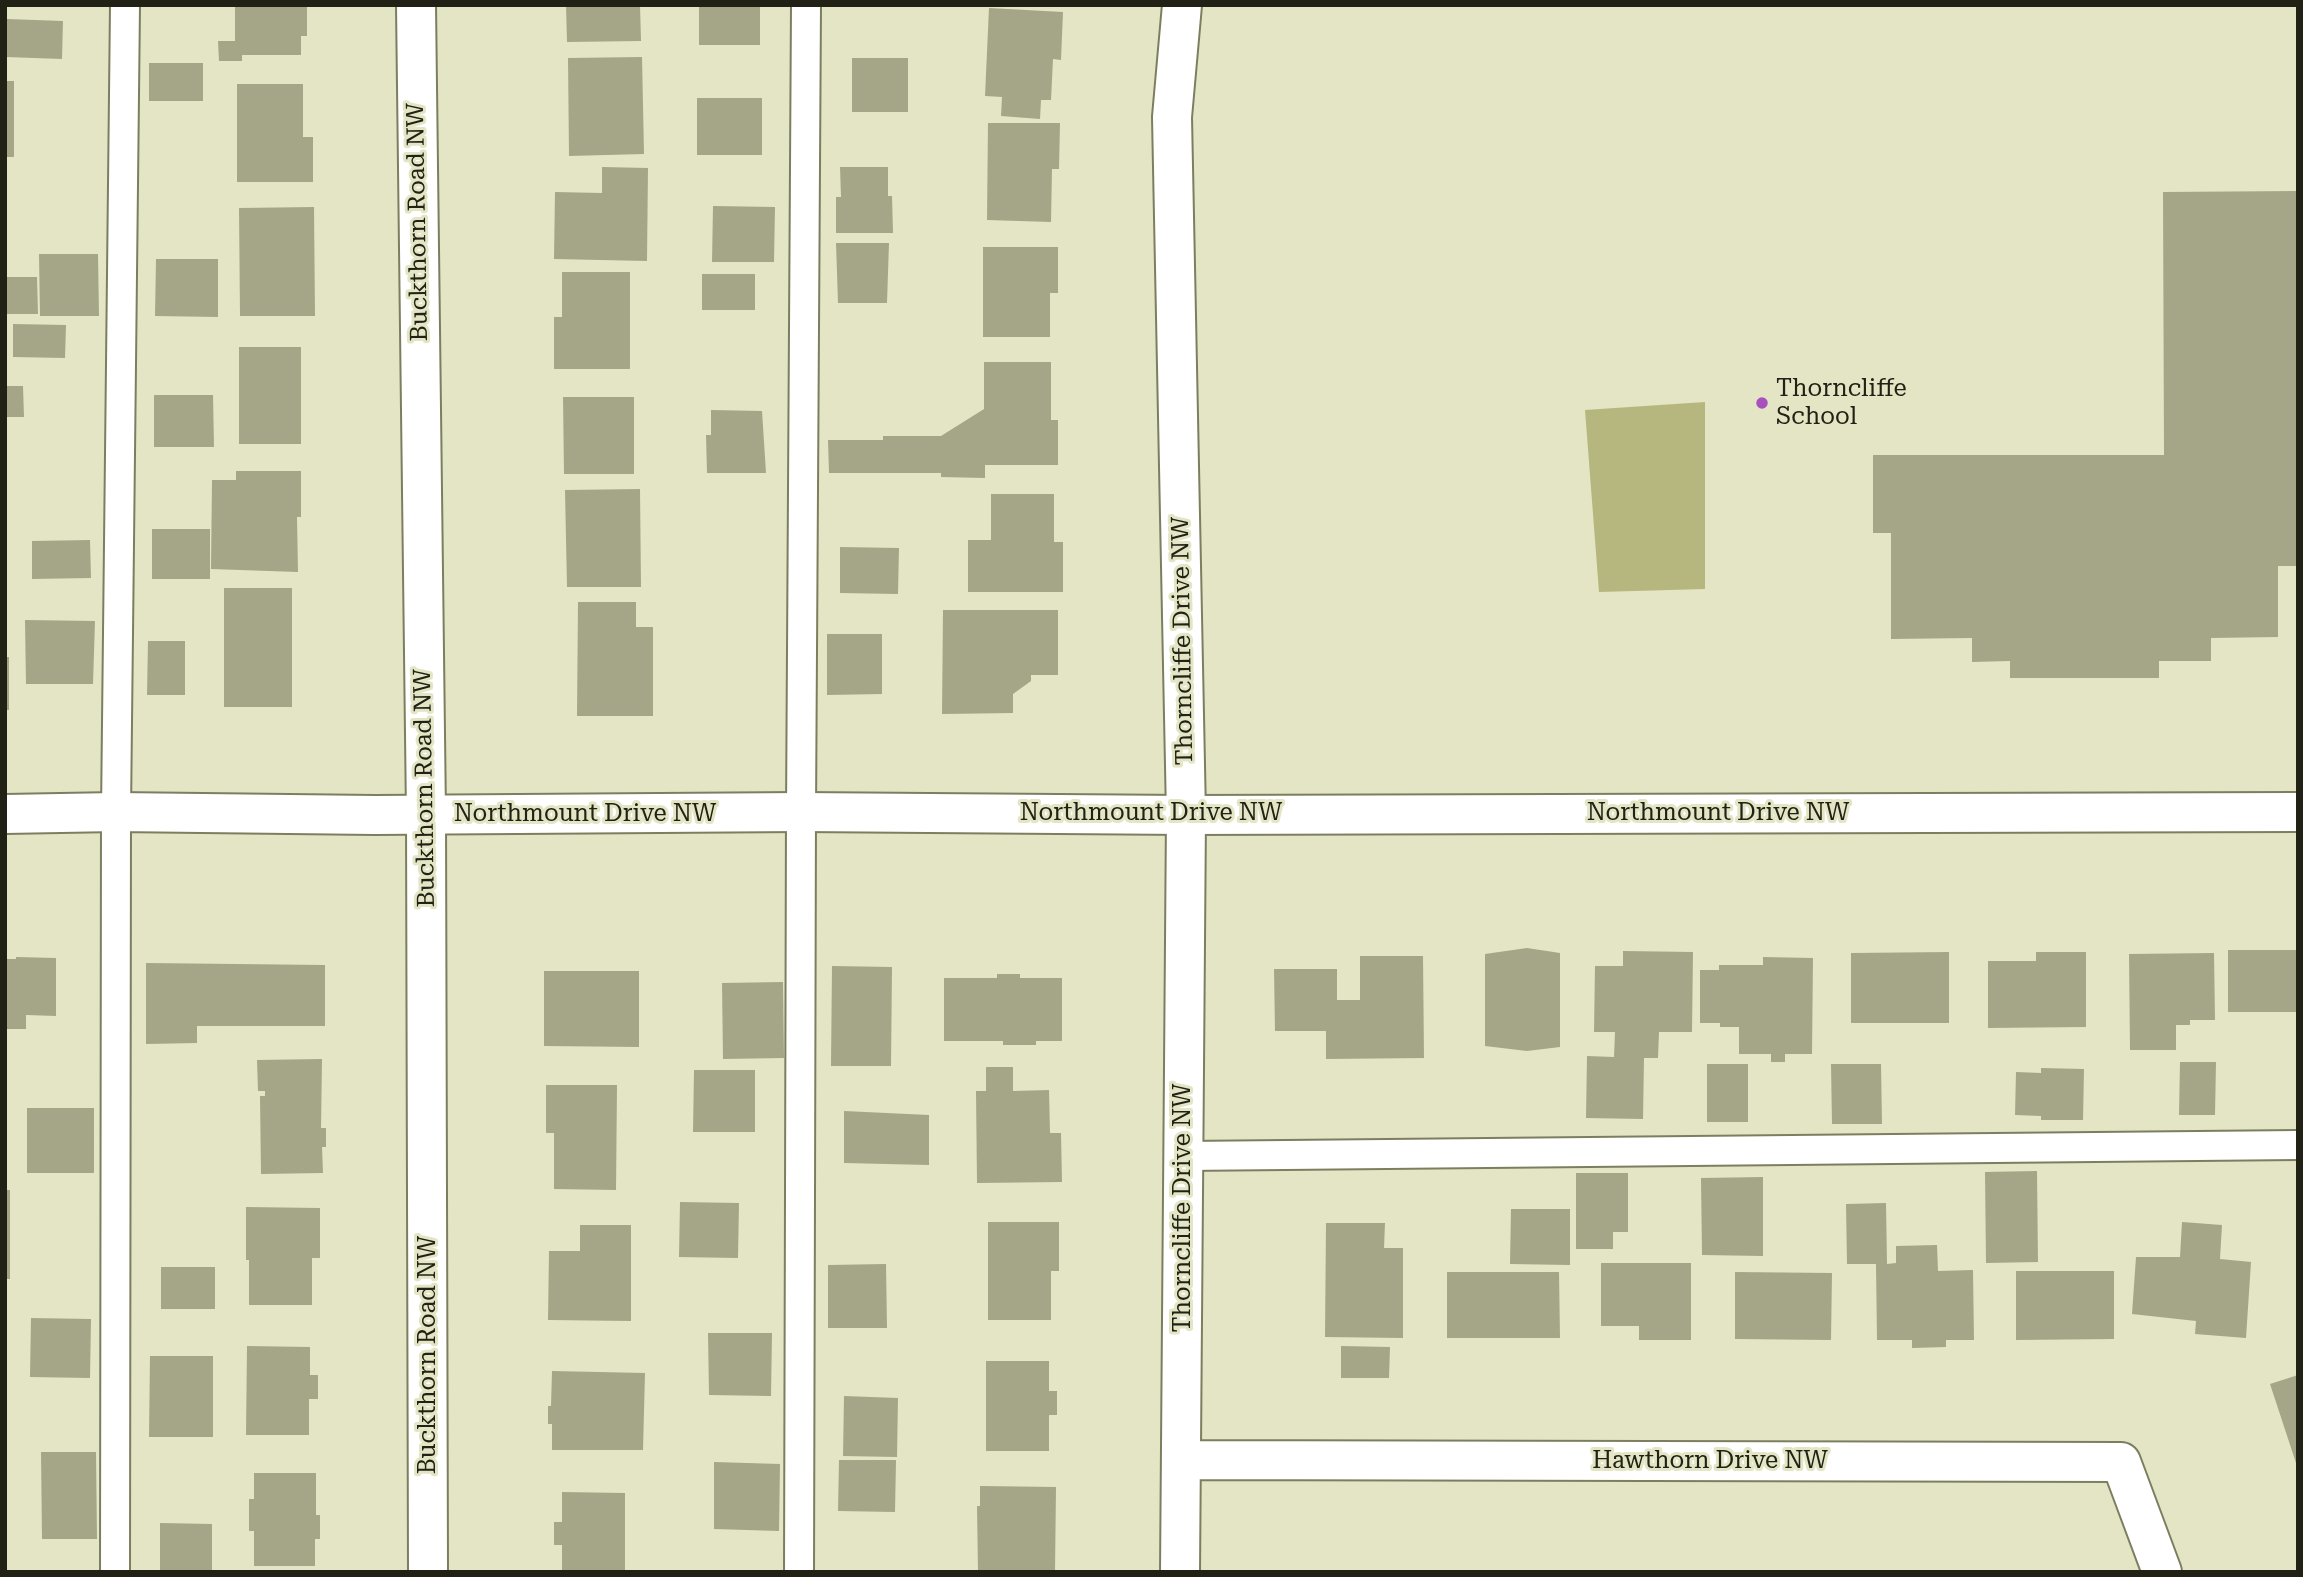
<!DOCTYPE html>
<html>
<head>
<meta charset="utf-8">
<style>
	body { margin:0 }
	#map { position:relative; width:2303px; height:1577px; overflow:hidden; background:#e3e5c4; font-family:"Roboto Serif",serif }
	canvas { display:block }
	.frame { position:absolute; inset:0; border:7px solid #212115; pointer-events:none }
</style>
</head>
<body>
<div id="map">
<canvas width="2303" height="1577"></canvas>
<div class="frame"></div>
</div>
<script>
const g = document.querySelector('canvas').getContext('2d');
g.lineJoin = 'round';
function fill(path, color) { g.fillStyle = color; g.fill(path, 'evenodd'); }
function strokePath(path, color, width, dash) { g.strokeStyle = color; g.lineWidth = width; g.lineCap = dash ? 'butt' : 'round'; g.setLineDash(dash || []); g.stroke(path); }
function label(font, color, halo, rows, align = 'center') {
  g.font = font + ' "Roboto Serif",serif'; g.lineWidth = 6; g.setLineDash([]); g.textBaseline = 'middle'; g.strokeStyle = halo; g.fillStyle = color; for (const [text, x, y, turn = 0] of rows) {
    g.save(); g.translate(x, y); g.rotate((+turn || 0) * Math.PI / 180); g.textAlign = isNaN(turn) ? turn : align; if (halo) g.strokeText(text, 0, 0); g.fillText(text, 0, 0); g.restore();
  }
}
fill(new Path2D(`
	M 1705,402 L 1705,589 L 1599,592 L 1585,410 Z`), '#b6b77f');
fill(new Path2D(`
	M 235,5 L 307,5 L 307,36 L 301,36 L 301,55 L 242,55 L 242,61 L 219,61 L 218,41 L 235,41 Z
	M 566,5 L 640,5 L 641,41 L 567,42 Z
	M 699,5 L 760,5 L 760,45 L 699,45 Z
	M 989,8 L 1063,12 L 1061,60 L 1053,59 L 1051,100 L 1041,100 L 1040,119 L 1001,116 L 1002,97 L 985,96 Z
	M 7,19 L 63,21 L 62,59 L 6,57 Z
	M 642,57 L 644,154 L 569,156 L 568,58 Z
	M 852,58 L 908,58 L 908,112 L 852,112 Z
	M 149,63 L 203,63 L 203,101 L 149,101 Z
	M 5,81 L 14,81 L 14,157 L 5,157 Z
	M 237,84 L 303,84 L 303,137 L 313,137 L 313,182 L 237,182 Z
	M 697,98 L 762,98 L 762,155 L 697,155 Z
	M 988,123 L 1060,123 L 1059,169 L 1052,169 L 1051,222 L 987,220 Z
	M 602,167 L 648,168 L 647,261 L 554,259 L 555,192 L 602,193 Z
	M 840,167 L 888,167 L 888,196 L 892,196 L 893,233 L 836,233 L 836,197 L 841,197 Z
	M 2298,191 L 2298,566 L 2278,566 L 2278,637 L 2211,638 L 2211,661 L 2159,661 L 2159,678 L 2010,678 L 2010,661 L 1972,662 L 1972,638 L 1891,639 L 1891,533 L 1873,533 L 1873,455 L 2164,455 L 2163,192 Z
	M 713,206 L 775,207 L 774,262 L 712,262 Z
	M 314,207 L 315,316 L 240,316 L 239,208 Z
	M 836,243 L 889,243 L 887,303 L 838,303 Z
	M 983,247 L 1058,247 L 1058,293 L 1050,293 L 1050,337 L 983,337 Z
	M 39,254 L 98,254 L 99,316 L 40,316 Z
	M 156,259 L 218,259 L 218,317 L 155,316 Z
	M 562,272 L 630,272 L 630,369 L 554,369 L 554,317 L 562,317 Z
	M 702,274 L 755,274 L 755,310 L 702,310 Z
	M 5,277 L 37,277 L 38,314 L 5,314 Z
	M 13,324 L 66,325 L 65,358 L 13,357 Z
	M 239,347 L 301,347 L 301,444 L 239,444 Z
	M 984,362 L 1051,362 L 1051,420 L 1058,420 L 1058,465 L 985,465 L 985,478 L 941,477 L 941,473 L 829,473 L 828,440 L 883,440 L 883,436 L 941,436 L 984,409 Z
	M 5,386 L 23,386 L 24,417 L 5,417 Z
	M 154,395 L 213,395 L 214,447 L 154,447 Z
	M 563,397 L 634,397 L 634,474 L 564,474 Z
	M 711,410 L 762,411 L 766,473 L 707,473 L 706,435 L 711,435 Z
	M 236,471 L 301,471 L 301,517 L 297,517 L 298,572 L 211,569 L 212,480 L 236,480 Z
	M 640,489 L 641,587 L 567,587 L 565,490 Z
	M 991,494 L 1054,494 L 1054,542 L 1063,542 L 1063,592 L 968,592 L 968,540 L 991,540 Z
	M 152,529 L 210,529 L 210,579 L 152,579 Z
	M 90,540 L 91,578 L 32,579 L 32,541 Z
	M 840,547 L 899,548 L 898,594 L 840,593 Z
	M 224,588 L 292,588 L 292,707 L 224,707 Z
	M 578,602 L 636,602 L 636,627 L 653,627 L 653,716 L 577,716 Z
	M 943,610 L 1058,610 L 1058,675 L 1031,675 L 1031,681 L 1013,694 L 1013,713 L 942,714 Z
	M 25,620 L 95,621 L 93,684 L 26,684 Z
	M 827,634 L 882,634 L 882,694 L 827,695 Z
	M 148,641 L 185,641 L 185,695 L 147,695 Z
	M 5,657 L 9,657 L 9,710 L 5,710 Z
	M 1527,948 L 1560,953 L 1560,1047 L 1527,1051 L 1485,1046 L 1485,954 Z
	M 2228,950 L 2298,950 L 2298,1012 L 2228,1012 Z
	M 1623,951 L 1693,952 L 1692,1032 L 1659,1032 L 1658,1058 L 1644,1058 L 1643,1119 L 1586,1118 L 1587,1056 L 1614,1057 L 1615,1032 L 1594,1032 L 1595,966 L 1623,966 Z
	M 1949,952 L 1949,1023 L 1851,1023 L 1851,953 Z
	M 2036,952 L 2086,952 L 2086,1027 L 1988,1028 L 1988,961 L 2036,961 Z
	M 2214,953 L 2215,1020 L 2190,1020 L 2190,1025 L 2176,1025 L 2176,1050 L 2130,1050 L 2129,954 Z
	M 1360,956 L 1423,956 L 1424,1058 L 1326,1059 L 1326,1031 L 1275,1031 L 1274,969 L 1337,969 L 1337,1000 L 1360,1000 Z
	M 16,957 L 56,958 L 56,1016 L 26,1015 L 26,1029 L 5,1029 L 5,959 L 16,959 Z
	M 1763,957 L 1813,958 L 1812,1054 L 1785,1054 L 1785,1062 L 1771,1062 L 1771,1054 L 1739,1054 L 1739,1027 L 1720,1027 L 1720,1023 L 1700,1023 L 1700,970 L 1719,970 L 1719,965 L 1763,965 Z
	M 146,963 L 325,965 L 325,1026 L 197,1026 L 197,1043 L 146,1044 Z
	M 832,966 L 892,967 L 891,1066 L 831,1066 Z
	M 544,971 L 639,971 L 639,1047 L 544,1046 Z
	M 997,974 L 1020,974 L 1020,978 L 1062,978 L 1062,1041 L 1036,1041 L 1036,1045 L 1003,1045 L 1003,1041 L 944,1041 L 944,978 L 997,978 Z
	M 783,982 L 784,1058 L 723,1059 L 722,983 Z
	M 322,1059 L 321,1128 L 326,1128 L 326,1147 L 322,1147 L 323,1173 L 261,1174 L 260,1096 L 265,1096 L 265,1091 L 258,1091 L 257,1060 Z
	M 2180,1062 L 2216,1062 L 2215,1115 L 2179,1115 Z
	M 1707,1064 L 1748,1064 L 1748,1122 L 1707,1122 Z
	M 1831,1064 L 1881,1064 L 1882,1124 L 1832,1124 Z
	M 986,1067 L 1013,1067 L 1013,1091 L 1049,1090 L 1050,1133 L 1061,1133 L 1062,1182 L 977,1183 L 976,1091 L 986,1091 Z
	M 2041,1068 L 2084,1069 L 2083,1120 L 2041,1120 L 2041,1116 L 2015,1115 L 2016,1072 L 2041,1073 Z
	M 694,1070 L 755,1070 L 755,1132 L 693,1132 Z
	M 546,1085 L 617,1085 L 616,1190 L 554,1189 L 554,1133 L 546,1133 Z
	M 27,1108 L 94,1108 L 94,1173 L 27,1173 Z
	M 844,1111 L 929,1115 L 929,1165 L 844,1163 Z
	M 2037,1171 L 2038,1262 L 1986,1263 L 1985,1172 Z
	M 1576,1173 L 1628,1173 L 1628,1232 L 1613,1232 L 1613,1249 L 1576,1249 Z
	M 1763,1177 L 1763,1256 L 1702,1255 L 1701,1178 Z
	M 5,1190 L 10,1190 L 10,1279 L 5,1279 Z
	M 680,1202 L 739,1203 L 738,1258 L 679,1257 Z
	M 1886,1203 L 1887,1264 L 1896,1263 L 1896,1246 L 1937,1245 L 1938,1271 L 1973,1270 L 1974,1340 L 1946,1340 L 1946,1347 L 1912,1348 L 1912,1340 L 1877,1340 L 1876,1264 L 1847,1264 L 1846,1204 Z
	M 246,1207 L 320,1208 L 320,1258 L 312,1258 L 312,1305 L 249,1305 L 249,1260 L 246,1260 Z
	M 1511,1209 L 1570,1209 L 1570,1265 L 1510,1264 Z
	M 988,1222 L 1059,1222 L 1059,1271 L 1051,1271 L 1051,1320 L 988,1320 Z
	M 2182,1222 L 2222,1225 L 2220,1259 L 2251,1262 L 2246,1338 L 2195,1334 L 2196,1321 L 2132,1314 L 2136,1257 L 2180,1257 Z
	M 1326,1223 L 1385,1223 L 1384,1248 L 1403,1248 L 1403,1338 L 1325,1337 Z
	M 580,1225 L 631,1225 L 631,1321 L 548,1320 L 549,1251 L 580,1251 Z
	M 1601,1263 L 1691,1263 L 1691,1340 L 1639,1340 L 1639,1326 L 1601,1326 Z
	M 886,1264 L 887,1328 L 828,1328 L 828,1265 Z
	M 161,1267 L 215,1267 L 215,1309 L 161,1309 Z
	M 2016,1271 L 2114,1271 L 2114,1339 L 2016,1340 Z
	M 1447,1272 L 1559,1272 L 1560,1338 L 1447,1338 Z
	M 1735,1272 L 1832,1273 L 1831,1340 L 1735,1339 Z
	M 31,1318 L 91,1319 L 90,1378 L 30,1377 Z
	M 708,1333 L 772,1333 L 771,1396 L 709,1395 Z
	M 247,1346 L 310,1347 L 310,1375 L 318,1375 L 318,1399 L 309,1399 L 309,1435 L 246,1435 Z
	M 1341,1346 L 1390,1347 L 1389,1378 L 1341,1378 Z
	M 150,1356 L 213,1356 L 213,1437 L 149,1437 Z
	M 986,1361 L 1049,1361 L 1049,1391 L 1057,1391 L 1057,1415 L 1049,1415 L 1049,1451 L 986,1451 Z
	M 552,1371 L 645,1373 L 643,1450 L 552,1450 L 552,1424 L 548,1424 L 548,1406 L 551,1406 Z
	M 2298,1375 L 2298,1466 L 2297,1466 L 2270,1384 Z
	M 844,1396 L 898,1398 L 897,1457 L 843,1456 Z
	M 41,1452 L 96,1452 L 97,1539 L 42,1539 Z
	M 839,1460 L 896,1460 L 895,1512 L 838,1511 Z
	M 714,1462 L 780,1464 L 779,1531 L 714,1529 Z
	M 254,1473 L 316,1473 L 316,1515 L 320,1515 L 320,1539 L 315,1539 L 315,1566 L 254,1566 L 254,1531 L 249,1531 L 249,1499 L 254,1499 Z
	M 980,1486 L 1056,1487 L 1055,1572 L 978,1572 L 977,1506 L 980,1506 Z
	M 562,1492 L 625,1493 L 625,1572 L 562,1572 L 562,1545 L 554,1545 L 554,1522 L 562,1522 Z
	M 160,1523 L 212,1524 L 212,1570 L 160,1570 Z`), '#a5a688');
const lane = new Path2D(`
	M 1184,1156 L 2298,1145
	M 115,1572 L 116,812 L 125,5
	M 799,1572 L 801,812 L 806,5`);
const street = new Path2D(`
	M 416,5 L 426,815 L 428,1572
	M 1181,1460 L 2121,1462 L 2162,1572
	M 1180,1572 L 1186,815 L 1172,117 L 1182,5`);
const secondary = new Path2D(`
	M 5,814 L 116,812 L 375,815 L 801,812 L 1186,815 L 2298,812`);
strokePath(lane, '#7d7e60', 32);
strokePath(street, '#7d7e60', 42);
strokePath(secondary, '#7d7e60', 42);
strokePath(lane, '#fff', 28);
strokePath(street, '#fff', 38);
strokePath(secondary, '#fff', 38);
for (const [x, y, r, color] of [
	[1762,403,7,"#a750be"]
]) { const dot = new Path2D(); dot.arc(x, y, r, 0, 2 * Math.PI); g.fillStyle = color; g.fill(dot); strokePath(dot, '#e3e5c4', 2.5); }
label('24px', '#212115', '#e3e5c4', [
	["Buckthorn Road NW",418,222,-91],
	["Thorncliffe Drive NW",1183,641,-91],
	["Buckthorn Road NW",425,788,-91],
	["Northmount Drive NW",1151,813],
	["Northmount Drive NW",1718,813],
	["Northmount Drive NW",585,814],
	["Thorncliffe Drive NW",1183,1208,-90],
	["Buckthorn Road NW",428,1355,-90],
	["Hawthorn Drive NW",1710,1461]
]);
label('24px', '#212115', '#e3e5c4', [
	["Thorncliffe",1776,389],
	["School",1776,417]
], 'left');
</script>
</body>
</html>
